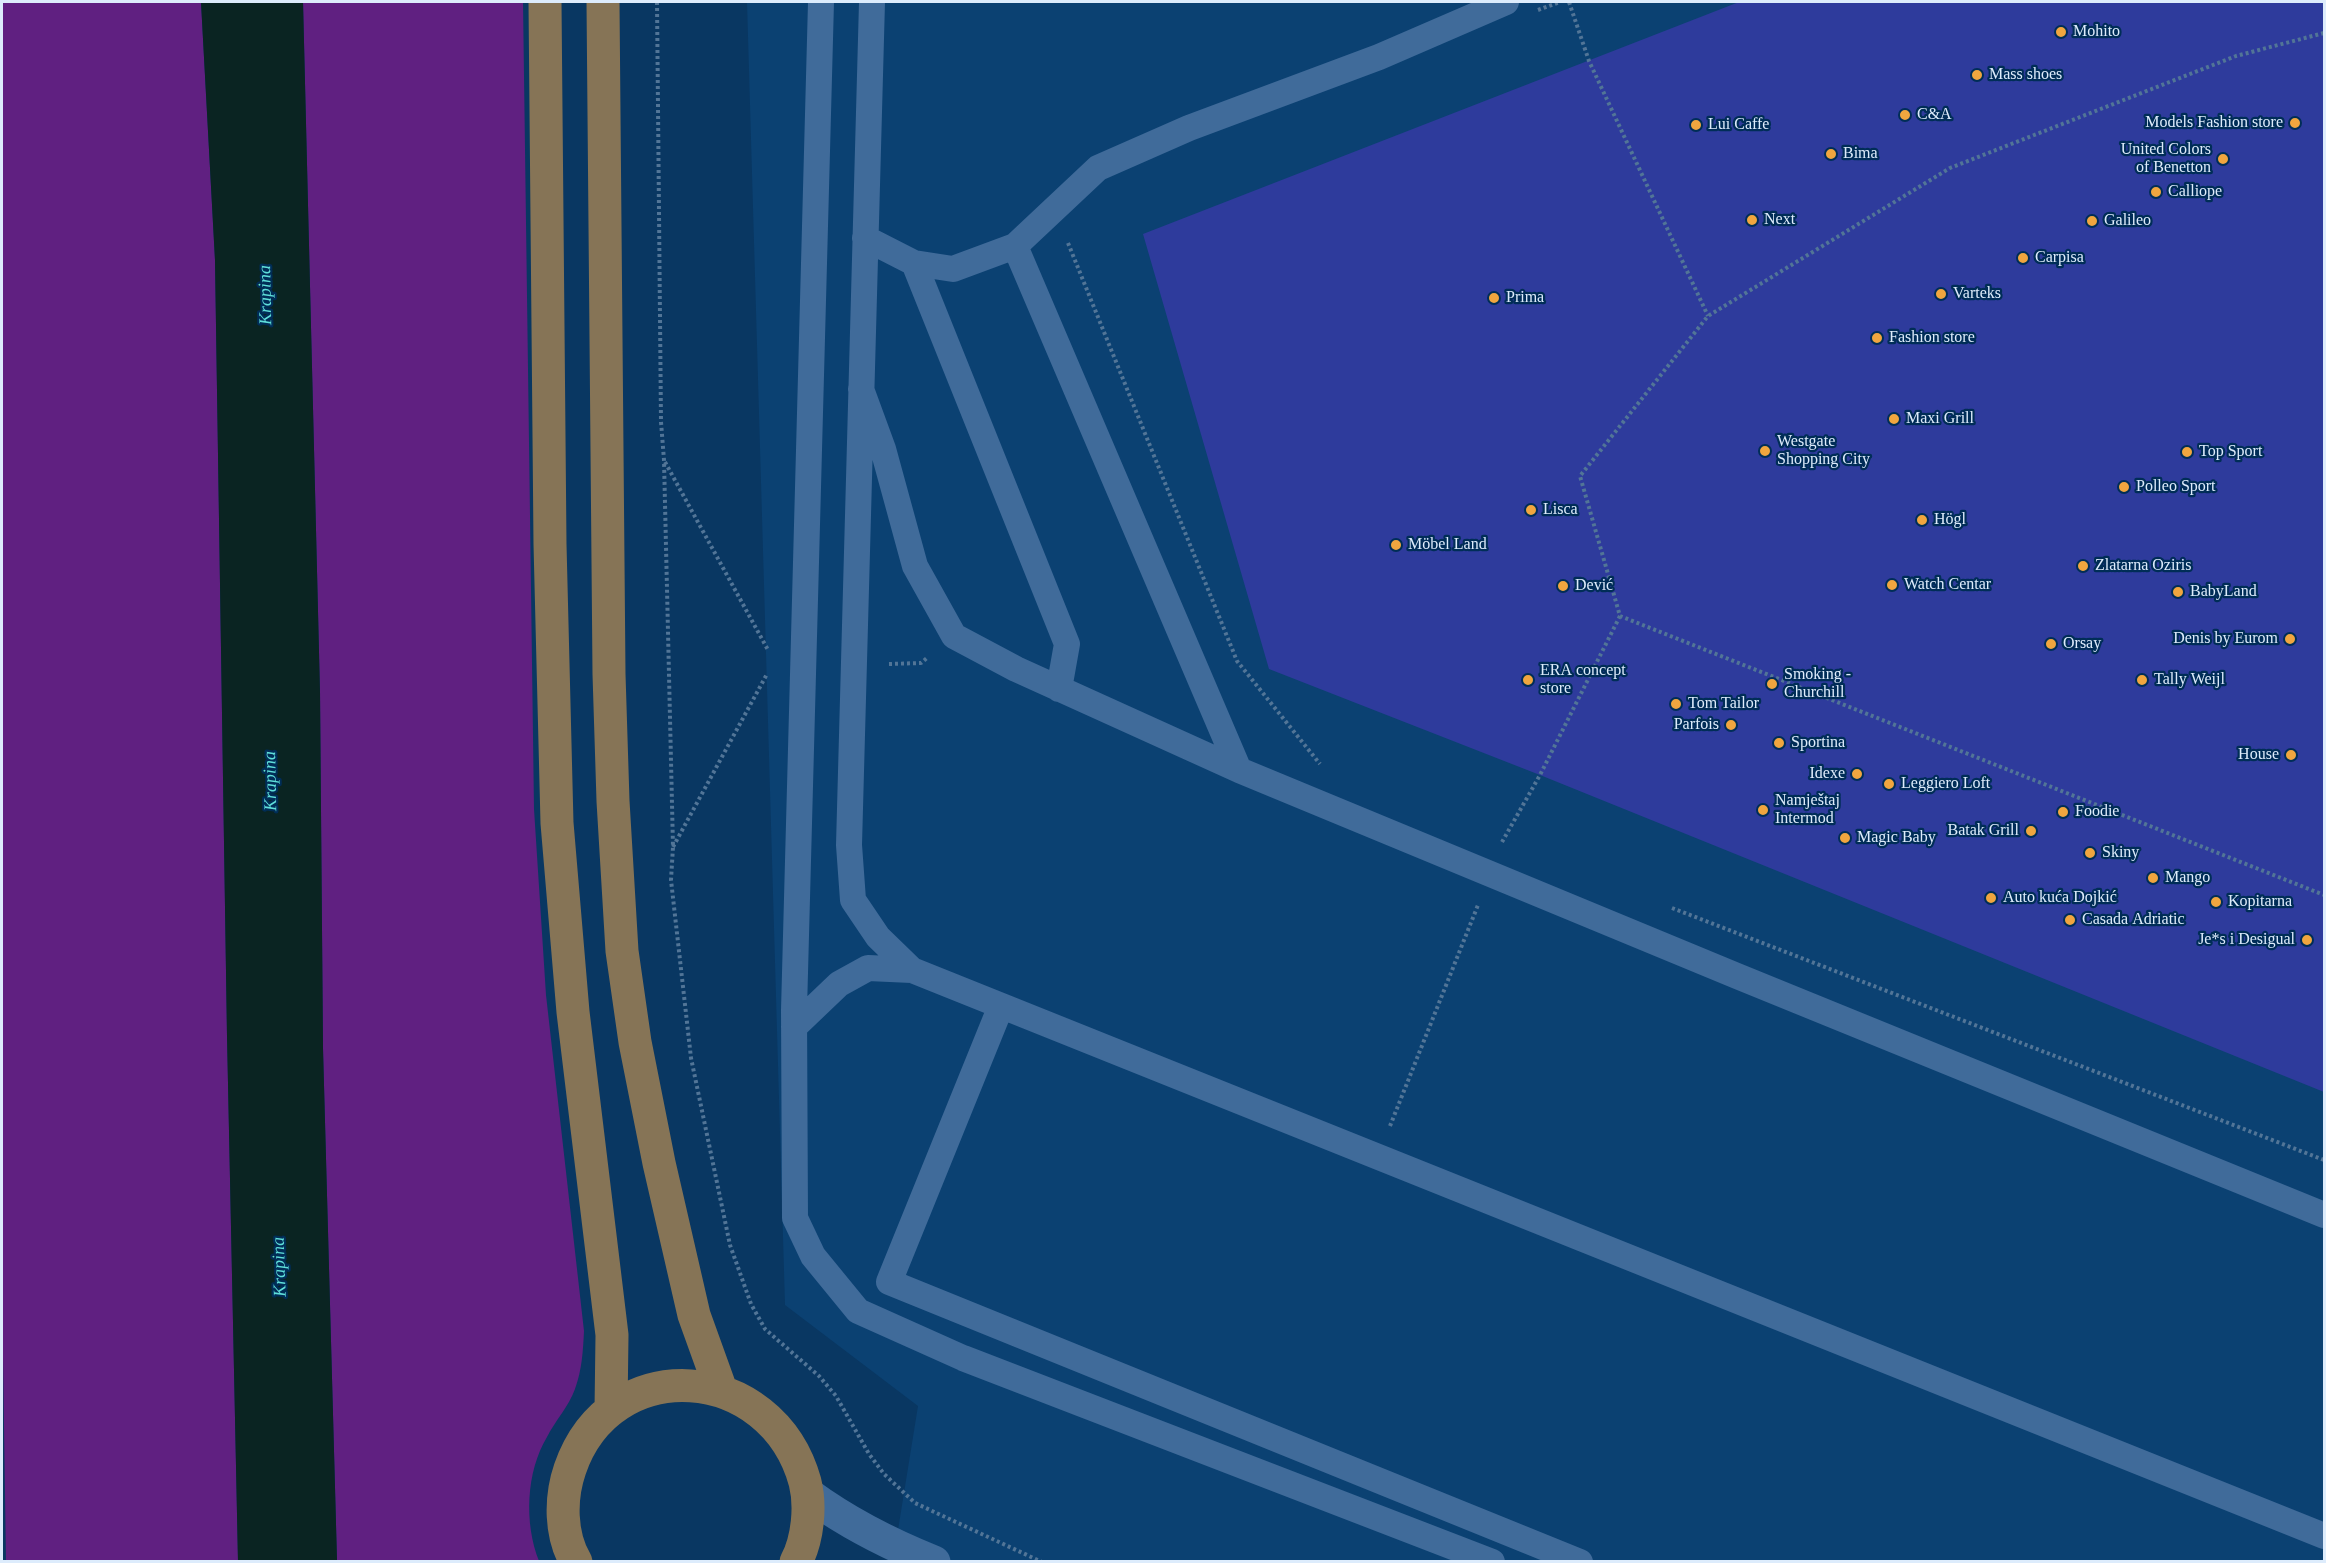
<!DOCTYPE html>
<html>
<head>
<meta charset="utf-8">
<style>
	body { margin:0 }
	#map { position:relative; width:2326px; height:1563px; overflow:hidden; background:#093762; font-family:Georgia,serif }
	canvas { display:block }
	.frame { position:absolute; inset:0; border:3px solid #ddecfc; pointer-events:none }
</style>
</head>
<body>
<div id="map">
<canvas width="2326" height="1563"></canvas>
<div class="frame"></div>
</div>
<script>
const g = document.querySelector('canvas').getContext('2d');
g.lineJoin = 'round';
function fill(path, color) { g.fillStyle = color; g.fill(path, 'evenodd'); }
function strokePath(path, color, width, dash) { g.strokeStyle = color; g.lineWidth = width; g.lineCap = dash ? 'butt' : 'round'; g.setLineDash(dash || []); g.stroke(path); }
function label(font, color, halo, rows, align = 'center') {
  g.font = font + ' Georgia,serif'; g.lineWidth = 4.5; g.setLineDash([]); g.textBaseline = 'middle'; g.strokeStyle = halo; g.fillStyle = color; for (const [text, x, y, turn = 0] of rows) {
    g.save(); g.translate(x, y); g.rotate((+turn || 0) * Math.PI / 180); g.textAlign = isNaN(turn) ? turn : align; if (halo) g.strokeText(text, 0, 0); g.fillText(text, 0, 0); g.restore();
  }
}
fill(new Path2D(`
	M 747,2 L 2324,2 L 2324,1561 L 893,1561 L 918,1406 L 785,1305 Z`), '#0b4172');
fill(new Path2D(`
	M 2,2 L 201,2 L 215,260 L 227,1035 L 238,1561 L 6,1561 L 2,1290 Z
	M 303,2 L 523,2 L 534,809 L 546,995 L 584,1331 C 583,1351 582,1370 575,1389 C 569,1406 555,1421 547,1437 C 526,1472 524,1523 539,1561 L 337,1561 L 323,1049 L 320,693 Z`), '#602081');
fill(new Path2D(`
	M 201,2 L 303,2 L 320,693 L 323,1049 L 337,1561 L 238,1561 L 227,1035 L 215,260 Z`), '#0a2422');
fill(new Path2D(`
	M 1739,2 L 2324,2 L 2324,1092 L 1540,775 L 1269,669 L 1143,234 Z`), '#2e3b9c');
strokePath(new Path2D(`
	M 657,2 L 661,422 L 664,460 L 673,847 L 671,880 L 691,1058 L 730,1245 L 751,1304 L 765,1329 L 819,1376 L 836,1396 L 869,1454 L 884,1474 L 915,1503 L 1042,1562
	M 1569,2 L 1589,61 L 1708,316
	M 1538,10 L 1560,2
	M 2324,33 L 2236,56 L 1950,168 L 1708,316 L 1580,476 L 1620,616 L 2324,895
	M 1068,243 L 1237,661 L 1320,764
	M 665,462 L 768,650
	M 889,664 L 921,663 L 928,657
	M 1502,842 L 1540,775 L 1620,616
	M 673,847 L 767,674
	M 1672,908 L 2324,1160
	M 1390,1126 L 1478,905`), '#527597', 4, [3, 3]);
strokePath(new Path2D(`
	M 821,2 L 794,1010 L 795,1218 L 813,1256 L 858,1311 L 963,1358 L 1492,1562
	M 872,2 L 849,845 L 853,900 L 878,937 L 912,970
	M 865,238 L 914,263 L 953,269 L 1015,246 L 1098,168 L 1189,128 L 1379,57 L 1506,2
	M 1015,246 L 1239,770
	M 914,263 L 1067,644 L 1059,689
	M 861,389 L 883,449 L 915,566 L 954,636 L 1016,669 L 1239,770 L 1737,976 L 2324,1215
	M 1001,1006 L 889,1282 L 1580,1562
	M 794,1027 L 839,984 L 868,968 L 912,970 L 2324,1536`), '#406b9a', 26);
strokePath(new Path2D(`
	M 808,1494 C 846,1522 889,1544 934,1562`), '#406b9a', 33);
strokePath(new Path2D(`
	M 545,2 L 550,544 L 557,823 L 573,1012 L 612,1335 L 611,1410
	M 603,2 L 609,674 L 613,801 L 622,951 L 635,1042 L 659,1163 L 694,1315 L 721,1390
	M 576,1562 C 560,1535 560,1498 570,1469 C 611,1350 772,1362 805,1482 C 811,1506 808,1539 796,1562`), '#867456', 33);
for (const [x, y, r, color] of [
	[2061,32,6,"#f0a63f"],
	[1977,75,6,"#f0a63f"],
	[1905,115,6,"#f0a63f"],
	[2295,123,6,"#f0a63f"],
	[1696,125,6,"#f0a63f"],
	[1831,154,6,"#f0a63f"],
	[2223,159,6,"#f0a63f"],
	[2156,192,6,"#f0a63f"],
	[1752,220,6,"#f0a63f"],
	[2092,221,6,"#f0a63f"],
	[2023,258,6,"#f0a63f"],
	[1941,294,6,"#f0a63f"],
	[1494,298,6,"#f0a63f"],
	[1877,338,6,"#f0a63f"],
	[1894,419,6,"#f0a63f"],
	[1765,451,6,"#f0a63f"],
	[2187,452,6,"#f0a63f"],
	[2124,487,6,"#f0a63f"],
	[1531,510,6,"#f0a63f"],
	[1922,520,6,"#f0a63f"],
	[1396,545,6,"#f0a63f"],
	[2083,566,6,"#f0a63f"],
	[1892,585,6,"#f0a63f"],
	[1563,586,6,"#f0a63f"],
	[2178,592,6,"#f0a63f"],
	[2290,639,6,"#f0a63f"],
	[2051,644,6,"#f0a63f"],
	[1528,680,6,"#f0a63f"],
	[2142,680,6,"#f0a63f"],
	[1772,684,6,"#f0a63f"],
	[1676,704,6,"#f0a63f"],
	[1731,725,6,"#f0a63f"],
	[1779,743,6,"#f0a63f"],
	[2291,755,6,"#f0a63f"],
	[1857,774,6,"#f0a63f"],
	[1889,784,6,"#f0a63f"],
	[1763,810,6,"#f0a63f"],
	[2063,812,6,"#f0a63f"],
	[2031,831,6,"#f0a63f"],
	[1845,838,6,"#f0a63f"],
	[2090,853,6,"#f0a63f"],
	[2153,878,6,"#f0a63f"],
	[1991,898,6,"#f0a63f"],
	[2216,902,6,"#f0a63f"],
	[2070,920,6,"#f0a63f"],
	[2307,940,6,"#f0a63f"]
]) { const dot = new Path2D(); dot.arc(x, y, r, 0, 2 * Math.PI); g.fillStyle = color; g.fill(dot); strokePath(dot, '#002d57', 2); }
label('16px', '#ddecfc', '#002d57', [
	["Mohito",2073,32],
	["Mass shoes",1989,75],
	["C&A",1917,115],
	["Models Fashion store",2283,123,"right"],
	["Lui Caffe",1708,125],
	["United Colors",2211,150,"right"],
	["of Benetton",2211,168,"right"],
	["Bima",1843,154],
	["Calliope",2168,192],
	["Next",1764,220],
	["Galileo",2104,221],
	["Carpisa",2035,258],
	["Varteks",1953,294],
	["Prima",1506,298],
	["Fashion store",1889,338],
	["Maxi Grill",1906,419],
	["Westgate",1777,442],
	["Shopping City",1777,460],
	["Top Sport",2199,452],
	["Polleo Sport",2136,487],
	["Lisca",1543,510],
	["Högl",1934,520],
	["Möbel Land",1408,545],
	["Zlatarna Oziris",2095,566],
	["Watch Centar",1904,585],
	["Dević",1575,586],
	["BabyLand",2190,592],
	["Denis by Eurom",2278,639,"right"],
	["Orsay",2063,644],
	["ERA concept",1540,671],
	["store",1540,689],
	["Smoking -",1784,675],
	["Churchill",1784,693],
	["Tally Weijl",2154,680],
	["Tom Tailor",1688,704],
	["Parfois",1719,725,"right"],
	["Sportina",1791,743],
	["House",2279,755,"right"],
	["Idexe",1845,774,"right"],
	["Leggiero Loft",1901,784],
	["Namještaj",1775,801],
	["Intermod",1775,819],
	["Foodie",2075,812],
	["Batak Grill",2019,831,"right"],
	["Magic Baby",1857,838],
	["Skiny",2102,853],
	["Mango",2165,878],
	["Auto kuća Dojkić",2003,898],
	["Kopitarna",2228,902],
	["Casada Adriatic",2082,920],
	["Je*s i Desigual",2295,940,"right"]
], 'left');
label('italic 18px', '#5eded9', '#002d57', [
	["Krapina",266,295,-91],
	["Krapina",271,781,-91],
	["Krapina",280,1267,-92]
]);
</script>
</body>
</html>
